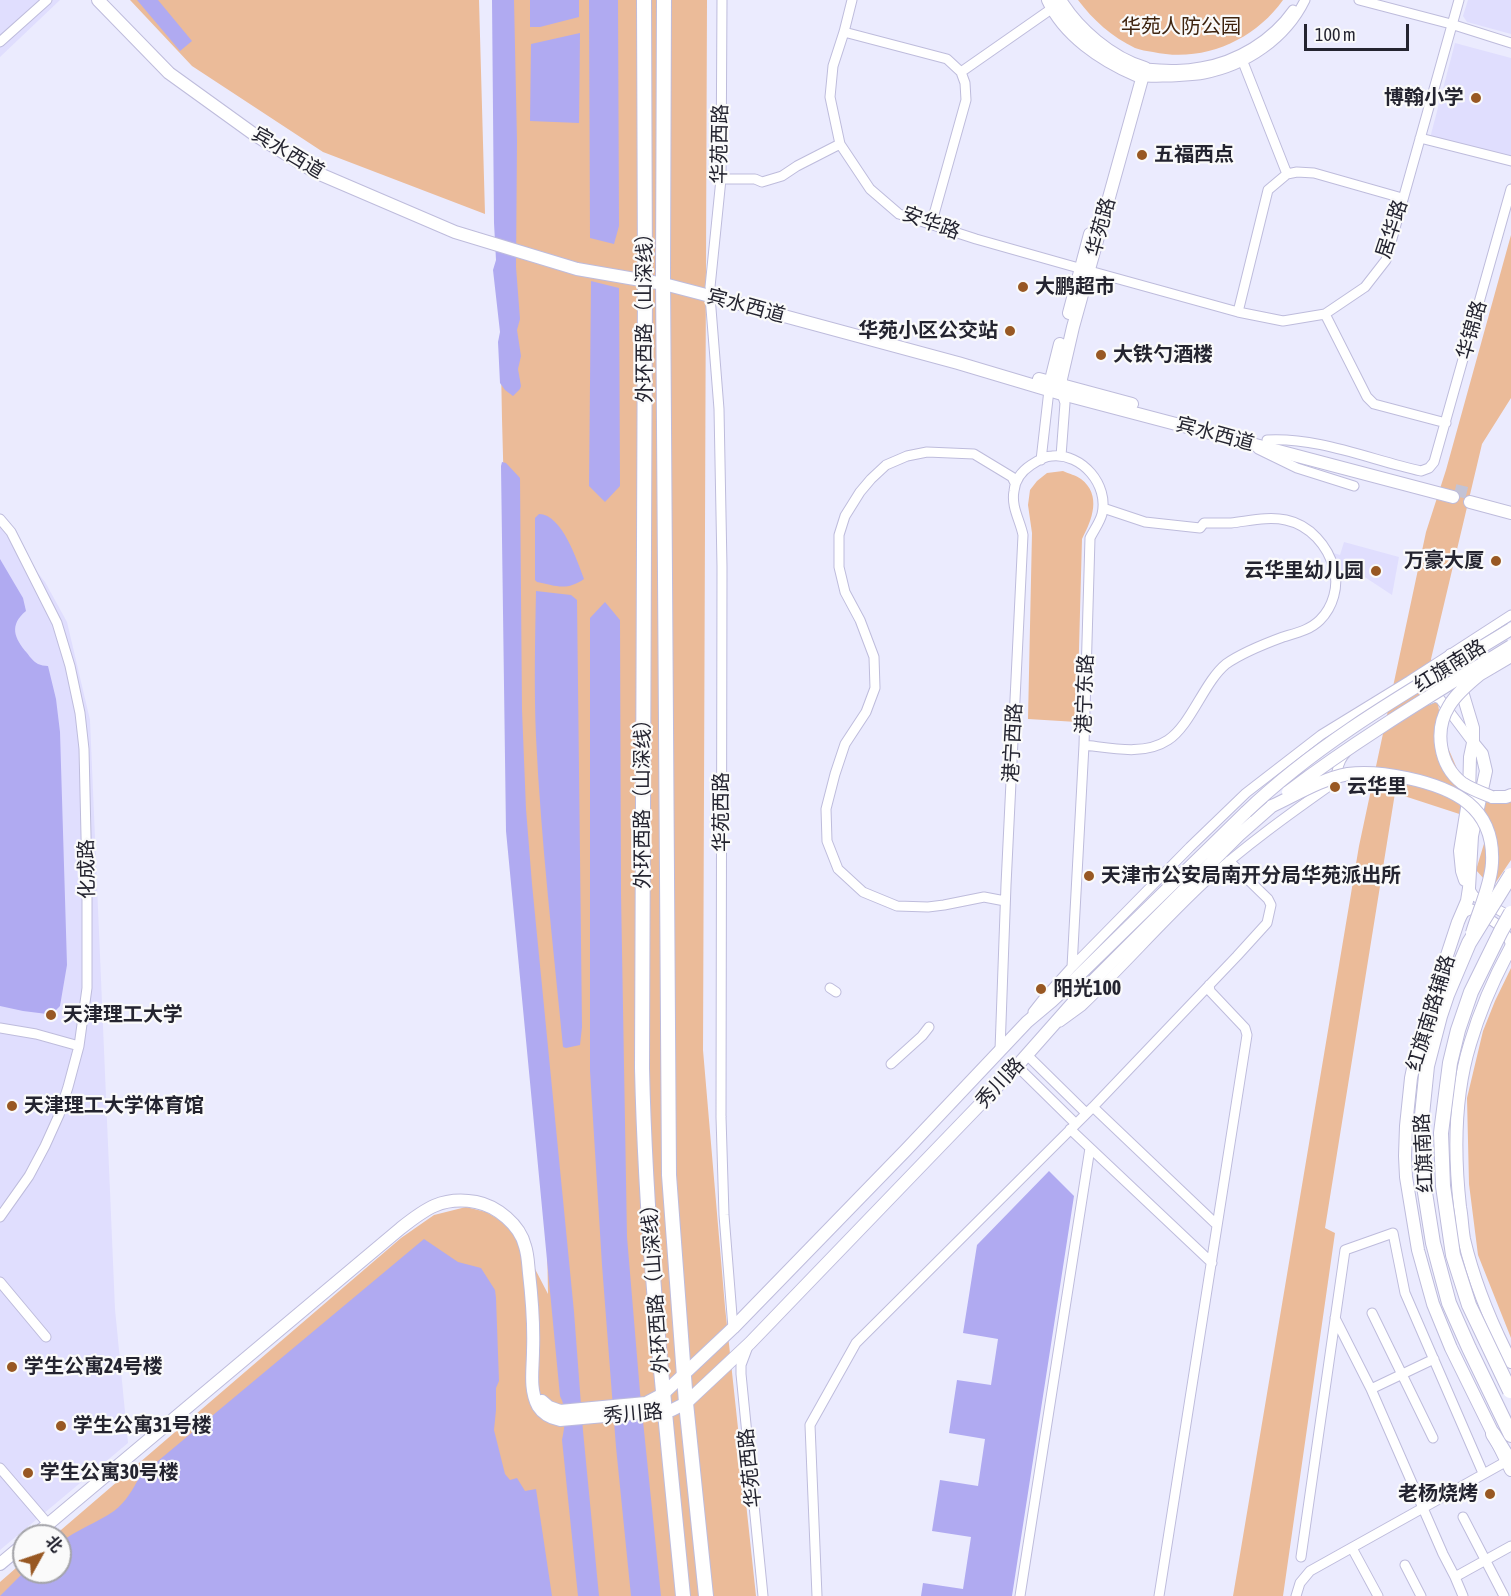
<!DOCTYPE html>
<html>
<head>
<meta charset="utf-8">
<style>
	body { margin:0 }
	#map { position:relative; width:1511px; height:1596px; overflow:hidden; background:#ebebfe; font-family:"Asap Condensed","Noto Sans SC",sans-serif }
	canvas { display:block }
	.north { position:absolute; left:12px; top:1524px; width:60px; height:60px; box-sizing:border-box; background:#fafafa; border:2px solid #a4a4a9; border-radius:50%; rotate:50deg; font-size:16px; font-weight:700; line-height:24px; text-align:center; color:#242430 }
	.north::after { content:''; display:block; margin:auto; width:21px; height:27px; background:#985823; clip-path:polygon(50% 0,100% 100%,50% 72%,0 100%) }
	.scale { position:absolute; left:1304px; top:24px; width:105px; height:27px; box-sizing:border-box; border:3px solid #242430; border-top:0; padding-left:8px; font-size:18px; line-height:21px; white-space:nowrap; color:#242430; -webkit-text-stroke:4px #fafafa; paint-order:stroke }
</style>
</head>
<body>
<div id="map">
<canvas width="1511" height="1596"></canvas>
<div class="north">北</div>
<div class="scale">100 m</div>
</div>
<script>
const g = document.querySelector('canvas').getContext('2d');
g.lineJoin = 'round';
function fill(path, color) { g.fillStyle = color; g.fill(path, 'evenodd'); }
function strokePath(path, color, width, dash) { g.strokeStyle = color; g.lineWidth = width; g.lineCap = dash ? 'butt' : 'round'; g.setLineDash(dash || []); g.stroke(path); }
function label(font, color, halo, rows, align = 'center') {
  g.font = font + ' "Asap Condensed","Noto Sans SC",sans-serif'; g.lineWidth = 4.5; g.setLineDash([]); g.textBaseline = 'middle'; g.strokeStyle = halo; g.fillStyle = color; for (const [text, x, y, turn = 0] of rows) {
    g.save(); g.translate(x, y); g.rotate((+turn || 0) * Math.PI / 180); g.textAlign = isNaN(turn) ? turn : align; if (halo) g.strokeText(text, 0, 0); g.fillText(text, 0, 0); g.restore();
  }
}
fill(new Path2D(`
	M 0,0 L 60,0 L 0,57 Z
	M 1468,0 L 1511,0 L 1511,34 L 1467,22 L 1463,16 Z
	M 1455,43 L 1511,58 L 1511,160 L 1430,138 Z
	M 0,525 L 45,582 L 67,622 L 90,720 L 115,1309 L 128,1443 L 0,1550 Z
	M 1344,542 L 1399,557 L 1392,595 L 1351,568 L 1340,574 L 1338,562 L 1333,553 L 1340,555 Z`), '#e0defe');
fill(new Path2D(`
	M 130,0 L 479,0 L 485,214 L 323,152 L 192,66 Z
	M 494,0 L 707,0 L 703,1050 L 725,1307 L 756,1596 L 0,1596 L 0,1582 L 24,1561 L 24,1572 L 60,1572 L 60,1536 L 54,1536 L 401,1238 L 434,1215 L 466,1207 L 486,1212 L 503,1222 L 520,1240 L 548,1294 L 545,1125 L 514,867 L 502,419 Z
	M 1078,0 L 1283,0 C 1254,41 1202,63 1153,52 C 1147,51 1140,50 1135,48 C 1112,37 1093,20 1078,0 Z
	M 1511,235 L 1511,398 L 1482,444 L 1431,659 L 1443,736 L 1458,771 L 1482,792 L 1511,790 L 1511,860 L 1492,888 L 1476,870 L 1490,824 L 1395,793 L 1325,1228 L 1335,1233 L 1283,1596 L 1233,1596 L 1359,846 L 1426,532 L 1446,470 Z
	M 1063,471 C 1069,474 1076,475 1081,479 C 1102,495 1092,520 1082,539 L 1077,722 L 1028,719 L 1032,533 L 1028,505 L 1030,490 L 1037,481 L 1047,473 Z
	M 1511,968 L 1511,1338 L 1478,1255 L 1469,1184 L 1467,1098 L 1483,1031 L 1495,1001 Z`), '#ebbb99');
fill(new Path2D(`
	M 137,0 L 158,0 L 192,41 L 180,51 Z
	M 492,0 L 514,0 L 517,141 L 516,267 L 520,319 L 517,330 L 521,356 L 518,369 L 521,386 L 520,389 L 513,396 L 505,390 L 500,383 L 498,342 L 500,332 L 493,270 L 496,260 L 494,223 Z
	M 530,0 L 579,0 L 579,17 L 540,27 L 530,27 Z
	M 589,0 L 618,0 L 619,226 L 614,244 L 590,238 Z
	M 580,33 L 579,123 L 530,121 L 531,44 Z
	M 591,281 L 619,288 L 620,486 L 605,502 L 589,486 Z
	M 502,462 L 506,463 L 520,478 L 522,710 L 526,809 L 532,884 L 574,1312 L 583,1431 L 599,1596 L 578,1596 L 562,1440 C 565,1425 567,1409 560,1396 L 506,831 L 501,466 Z
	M 539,514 C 562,514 577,561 584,579 C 567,591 556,586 537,582 L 535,580 L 535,518 Z
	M 0,559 L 23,598 L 26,611 C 9,625 14,638 27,653 C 30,657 34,662 38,664 C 41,665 44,666 48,666 L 56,699 L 60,732 L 67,965 L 60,1006 L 54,1012 L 47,1014 L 23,1011 L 0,1006 Z
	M 536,591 L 571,595 L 577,600 L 582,1027 L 580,1045 L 566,1048 L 563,1047 C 553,944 541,841 536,737 C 534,689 535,640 536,591 Z
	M 605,602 L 620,620 L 621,894 L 627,1237 L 640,1392 L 661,1596 L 631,1596 L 616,1447 L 602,1265 L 590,1071 L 590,618 Z
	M 1049,1171 L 1074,1196 L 1012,1596 L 921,1596 L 923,1583 L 963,1589 L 971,1537 L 932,1531 L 940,1480 L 978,1486 L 985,1439 L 949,1433 L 957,1380 L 991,1385 L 998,1339 L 963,1333 L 977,1245 Z
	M 424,1239 L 458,1262 L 481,1268 L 495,1290 L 496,1298 L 499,1381 L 496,1388 L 496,1410 L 494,1430 L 505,1474 L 510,1480 L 517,1478 L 525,1491 L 536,1489 L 552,1596 L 0,1596 L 24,1572 L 60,1572 L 60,1543 C 77,1529 97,1523 114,1511 C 126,1502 133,1489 140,1476 Z`), '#b0aaf1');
strokePath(new Path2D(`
	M 1455,490 L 1472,494`), '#c3c3d5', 12, [12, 6]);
const minor = new Path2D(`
	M 852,0 L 844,32 L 833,66 L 830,97 L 840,144 L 870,189 L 899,214 L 976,239 L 1068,265 L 1238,312 L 1283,321 L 1325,314 L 1365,287 L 1386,260 L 1459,0
	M 1359,0 L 1451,24 L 1511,43
	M 844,32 L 947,59 L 961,72 L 965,83 L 966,100 L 931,225
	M 0,42 L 47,0
	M 1241,57 L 1287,174
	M 1145,68 C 1163,69 1182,71 1201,67 C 1237,61 1272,40 1293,10
	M 961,72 L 1057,5
	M 1139,76 C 1149,78 1160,77 1171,77 C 1182,76 1193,76 1204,74 C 1246,66 1286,39 1305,0
	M 1420,138 L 1511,161
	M 721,179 L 755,179 L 762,182 L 782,176 L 797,166 L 840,144
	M 710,287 L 721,179 L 722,0
	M 710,296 L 719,409 L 722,567 L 721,1117 L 724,1215 L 733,1328
	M 1238,312 L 1268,190 L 1287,174 L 1297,172 L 1314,173 L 1402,198
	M 1325,314 L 1367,397 L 1374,404 L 1446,423
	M 1267,440 C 1318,437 1371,460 1421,471 L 1429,468 L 1434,462 L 1511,189
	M 1258,449 L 1297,468 L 1354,486
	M 1061,456 L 1065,403 L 1062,394
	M 1041,460 L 1049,390
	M 0,519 L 11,532 L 57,623 L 70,666 L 80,713 L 84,749 L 87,879 L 87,988 L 79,1046 L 68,1087 L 59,1115 L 45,1146 L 29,1176 L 0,1217
	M 1428,700 L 1435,697 L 1440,699 L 1473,743
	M 1084,745 C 1111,748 1144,756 1168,740 C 1191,725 1204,682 1226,664 C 1243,652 1264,644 1283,637 C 1296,633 1310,630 1320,620 C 1333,607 1339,586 1334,569 C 1328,546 1310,525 1286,520 C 1268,516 1249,521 1231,523 C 1222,523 1213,523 1204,523 L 1200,528 L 1145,522 L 1103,508
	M 1469,888 L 1474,896 L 1511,917
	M 1005,901 L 984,897 L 944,905 L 928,907 L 897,906 L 863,892 L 838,869 L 827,841 L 826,809 L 835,774 L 845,744 L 866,712 L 875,688 L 874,657 L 860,620 L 845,592 L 839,567 L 839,535 L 845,516 L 860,492 L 871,479 L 886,465 L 907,456 L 927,452 L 974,454 L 1012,477 L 1015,483
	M 1461,917 L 1465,912 L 1472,909 C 1490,920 1505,924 1511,946
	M 830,988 L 836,992
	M 1033,1012 L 1044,998 L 1072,967 L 1190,847 L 1246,793 L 1321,735 L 1409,681 L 1511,615
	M 1060,1022 L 1082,1006 C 1124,966 1162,922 1205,882 C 1245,846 1288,815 1332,784 C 1339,774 1336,762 1346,753
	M 0,1028 L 36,1034 L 79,1046
	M 1000,1050 L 1006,885 L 1023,535 C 1020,520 1011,507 1014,491 C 1015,480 1022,471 1031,465 C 1037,461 1045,456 1052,456 C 1082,453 1109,485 1102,514 C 1100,522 1094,530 1090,538 L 1084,745 L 1072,967
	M 1027,1055 L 1086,1113
	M 891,1064 L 922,1036 L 929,1027
	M 1017,1066 L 1076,1124
	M 1093,1107 L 1217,1225
	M 1070,1129 L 1212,1263
	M 0,1282 L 46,1337
	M 1372,1313 L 1433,1438
	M 1335,1318 L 1371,1389 L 1443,1554 L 1455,1577 L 1463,1596
	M 747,1349 L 741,1365 L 741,1374 L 763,1596
	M 1371,1389 L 1434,1359
	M 0,1468 L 48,1524
	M 1463,1517 L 1504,1596
	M 1352,1548 L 1378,1596
	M 1301,1557 L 1345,1250 L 1393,1233 L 1405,1293 L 1483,1473
	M 1405,1565 L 1421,1596
	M 1455,1577 L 1511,1546
	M 817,1596 L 810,1425 L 856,1343 L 1093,1107 L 1237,956 L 1267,923 L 1271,905 L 1268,899 L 1229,861
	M 1020,1596 L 1090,1148
	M 1159,1596 L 1247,1035 L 1245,1028 L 1210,991 L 1209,985
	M 1296,1596 L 1300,1583 L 1310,1571 L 1507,1461`);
const major = new Path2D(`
	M 98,0 L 169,73 L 255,135 L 315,172 L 455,232 L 577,269 L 664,284 L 710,296 L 958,363 L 1062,394 L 1453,497
	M 1048,0 C 1064,35 1101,60 1136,75
	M 1060,0 C 1078,29 1111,58 1145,68 L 1073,327 L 1061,379 L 1062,391
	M 1069,313 L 1090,234
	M 1039,379 L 1132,404
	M 1049,388 L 1060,344
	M 1470,502 L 1511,513
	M 1451,655 L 1473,728 L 1473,743 L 1470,757 L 1469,796 L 1460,851 L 1462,871 L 1465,880
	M 1473,743 L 1482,754 L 1486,771 L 1472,836 L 1469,888 L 1467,901 L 1458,922 L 1419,1040 L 1411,1078 L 1406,1126 L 1405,1156 L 1406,1177 L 1418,1250 L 1433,1304 L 1451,1348 L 1511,1470
	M 1492,797 L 1506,797 L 1511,795
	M 1511,947 C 1494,978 1480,1010 1470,1044 C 1454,1096 1454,1153 1460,1207 C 1462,1217 1462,1228 1464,1239 C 1474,1282 1491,1323 1511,1362
	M 542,1401 L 549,1407 L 560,1411 L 646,1403 L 663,1394 L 733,1328 L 906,1150 L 1027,1022 L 1052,1001 L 1069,985 L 1246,812
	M 34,1536 L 401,1228 C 425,1209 442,1196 476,1202 C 497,1206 520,1225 525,1246 C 528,1255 528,1264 529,1273 C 532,1299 534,1325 533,1351 C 533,1369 529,1389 538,1406 C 543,1414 551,1418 560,1420 L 672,1410 L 686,1403 L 750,1343 L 1017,1066 L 1086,988 L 1239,835 L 1272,806
	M 0,1564 L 24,1544`);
const highway = new Path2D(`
	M 644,0 L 645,282 L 642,1068 C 646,1245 666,1421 683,1596
	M 664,0 L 663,276 L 669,1175 L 686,1403 L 706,1596
	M 1422,1115 L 1423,1180 L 1433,1243 L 1449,1303 L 1469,1348 L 1511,1435
	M 1493,1434 L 1511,1463`);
strokePath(minor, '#bebcdc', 11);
strokePath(major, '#bebcdc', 14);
strokePath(highway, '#bebcdc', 16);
strokePath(minor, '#fff', 9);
strokePath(major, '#fff', 12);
strokePath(highway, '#fff', 14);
const majorBridge = new Path2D(`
	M 1479,675 C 1468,684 1456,694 1449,706 C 1434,730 1439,765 1462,783 C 1471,789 1482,793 1492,797
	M 1472,679 L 1511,656
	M 1288,792 C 1359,738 1435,693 1511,646
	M 1272,806 C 1296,795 1321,779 1348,774 C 1368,771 1388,774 1407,778 C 1454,788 1495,807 1492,863 C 1491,885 1478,912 1472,933
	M 1246,812 C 1324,737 1420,685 1511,629`);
const highwayBridge = new Path2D(`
	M 1422,1115 L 1427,1066 L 1440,1016 L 1447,995 L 1469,943 L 1511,875
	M 1510,1391 L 1469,1305 L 1453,1255 L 1443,1186 L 1441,1133 L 1450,1063 L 1458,1030 L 1471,992 L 1501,931 L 1511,913`);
strokePath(majorBridge, '#bebcdc', 14, []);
strokePath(highwayBridge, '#bebcdc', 16, []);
strokePath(majorBridge, '#fff', 12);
strokePath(highwayBridge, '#fff', 14);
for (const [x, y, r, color] of [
	[1476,98,6,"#985823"],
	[1142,155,6,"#985823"],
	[1023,287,6,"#985823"],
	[1010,331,6,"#985823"],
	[1101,355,6,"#985823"],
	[1496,561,6,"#985823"],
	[1376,571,6,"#985823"],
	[1335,787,6,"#985823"],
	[1089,876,6,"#985823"],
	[1041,989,6,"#985823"],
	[51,1015,6,"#985823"],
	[12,1106,6,"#985823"],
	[12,1367,6,"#985823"],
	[61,1426,6,"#985823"],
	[28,1473,6,"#985823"],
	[1490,1494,6,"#985823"]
]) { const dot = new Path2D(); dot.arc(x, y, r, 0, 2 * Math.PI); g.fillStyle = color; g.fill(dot); strokePath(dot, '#fafafa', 2); }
label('20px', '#3f240f', '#fafafa', [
	["华苑人防公园",1181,27]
]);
label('bold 20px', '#242430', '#fafafa', [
	["博翰小学",1464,98,"right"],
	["五福西点",1154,155],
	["大鹏超市",1035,287],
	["华苑小区公交站",998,331,"right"],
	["大铁勺酒楼",1113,355],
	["万豪大厦",1484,561,"right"],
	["云华里幼儿园",1364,571,"right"],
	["云华里",1347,787],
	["天津市公安局南开分局华苑派出所",1101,876],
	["阳光100",1053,989],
	["天津理工大学",63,1015],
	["天津理工大学体育馆",24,1106],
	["学生公寓24号楼",24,1367],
	["学生公寓31号楼",73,1426],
	["学生公寓30号楼",40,1473],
	["老杨烧烤",1478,1494,"right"]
], 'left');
label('20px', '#242430', '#fafafa', [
	["华苑西路",720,144,-89],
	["宾水西道",288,153,31],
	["安华路",931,223,20],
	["华苑路",1101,227,-75],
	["居华路",1392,229,-72],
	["宾水西道",746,306,15],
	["外环西路（山深线）",645,313,-90],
	["华锦路",1472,330,-74],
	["宾水西道",1215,434,15],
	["红旗南路",1450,666,-32],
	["港宁东路",1085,694,-88],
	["港宁西路",1013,743,-87],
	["外环西路（山深线）",643,799,-90],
	["华苑西路",722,812,-90],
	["化成路",87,869,-91],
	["红旗南路辅路",1431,1013,-73],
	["秀川路",1000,1083,-47],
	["红旗南路",1424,1153,-93],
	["外环西路（山深线）",655,1284,-94],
	["秀川路",633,1414,-5],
	["华苑西路",750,1468,-96]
]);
</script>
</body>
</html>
